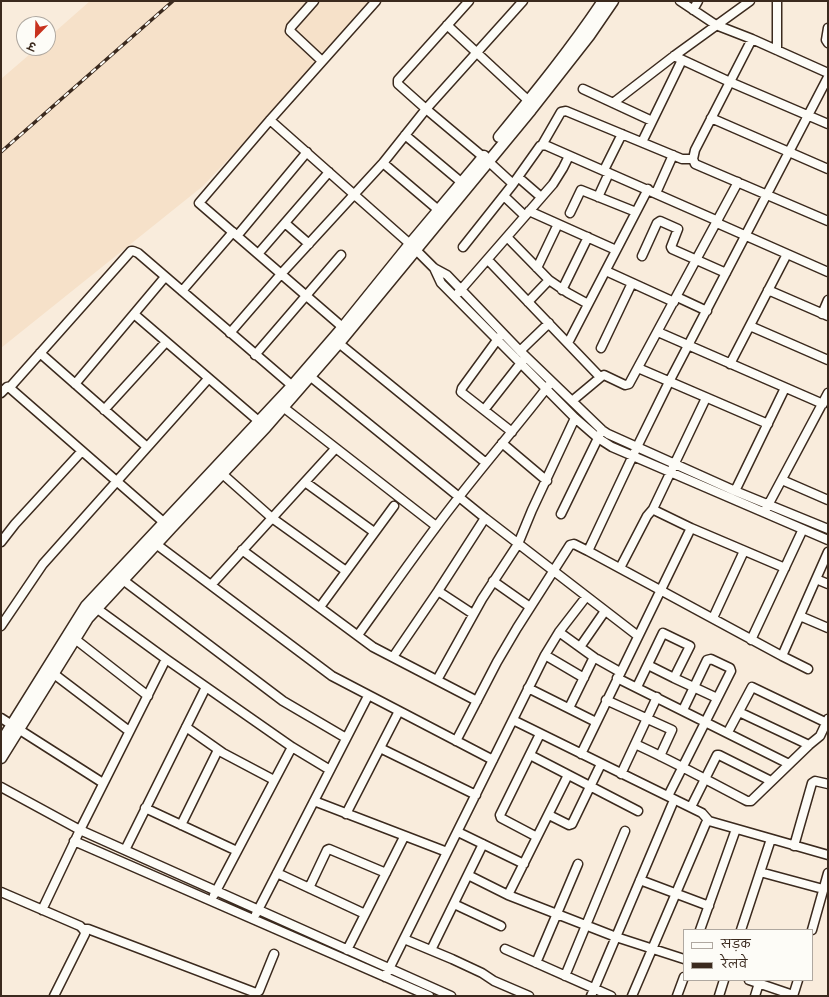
<!DOCTYPE html>
<html>
<head>
<meta charset="utf-8">
<style>
	body { margin:0 }
	#map { position:relative; width:829px; height:997px; overflow:hidden; background:#f9ecdc; font-family:"Patrick Hand","Playpen Sans Deva",sans-serif }
	canvas { display:block }
	.frame { position:absolute; inset:0; border:2px solid #3b2a1e; pointer-events:none }
	.legend { position:absolute; left:683px; top:929px; width:130px; height:52px; box-sizing:border-box; background:#fdfcf7; border:1px solid #afa8a0; margin:0; padding:5px 7px; list-style:none; font-size:12px; color:#3b2a1e }
	.legend li { display:flex; align-items:center; gap:8px; height:20px }
	.legend b { width:20px; border:1px solid #afa8a0 }
	.north { position:absolute; left:16px; top:16px; width:40px; height:40px; box-sizing:border-box; background:#fdfcf7; border:1px solid #afa8a0; border-radius:50%; rotate:203deg; font-size:11px; font-weight:700; line-height:16px; text-align:center; color:#3b2a1e }
	.north::after { content:''; display:block; margin:auto; width:14px; height:18px; background:#c8321e; clip-path:polygon(50% 0,100% 100%,50% 72%,0 100%) }
</style>
</head>
<body>
<div id="map">
<canvas width="829" height="997"></canvas>
<div class="frame"></div>
<ul class="legend">
<li><b style="height:5px;background:#fdfcf7"></b>सड़क</li>
<li><b style="height:5px;background:#3b2a1e"></b>रेलवे</li>
</ul>
<div class="north">उ</div>
</div>
<script>
const g = document.querySelector('canvas').getContext('2d');
g.lineJoin = 'round';
function fill(path, color) { g.fillStyle = color; g.fill(path, 'evenodd'); }
function strokePath(path, color, width, dash) { g.strokeStyle = color; g.lineWidth = width; g.lineCap = dash ? 'butt' : 'round'; g.setLineDash(dash || []); g.stroke(path); }
fill(new Path2D(`
	M 90,1 L 378,1 L 203,186 L 1,348 L 1,79 L 37,48 L 48,48 L 48,38 Z`), '#f6e1c9');
const minor = new Path2D(`
	M 314,1 L 291,27 L 290,31 L 322,61
	M 680,1 L 716,25 L 752,39 L 828,73
	M 693,10 L 698,1
	M 447,25 L 533,105
	M 828,28 L 826,40 L 828,43
	M 752,39 L 695,150 L 693,159 L 695,164 L 828,221
	M 777,50 L 777,1
	M 674,56 L 730,82 L 828,124
	M 583,89 L 652,121
	M 613,103 L 674,56 L 750,1
	M 711,118 L 828,169
	M 270,120 L 410,244 L 434,268 L 447,275 L 520,351 L 602,430 L 608,434 L 735,491 L 828,529
	M 405,135 L 461,182
	M 642,142 L 682,60
	M 542,145 L 561,112 L 566,111 L 682,159 L 693,159
	M 383,163 L 443,214
	M 604,170 L 622,134
	M 518,177 L 541,197
	M 513,184 L 540,146 L 545,145 L 718,221
	M 656,193 L 673,155
	M 504,196 L 525,216
	M 598,197 L 609,173
	M 529,211 L 616,250
	M 570,213 L 581,190 L 636,212
	M 285,223 L 309,244
	M 717,223 L 828,272
	M 237,236 L 307,152
	M 507,237 L 549,280 L 568,293 L 588,304
	M 463,247 L 513,184 L 488,161 L 426,109 L 398,84 L 398,80 L 469,1
	M 258,254 L 329,172
	M 642,256 L 657,223 L 660,221 L 678,229 L 671,247 L 672,249 L 726,273
	M 488,260 L 600,377
	M 434,268 L 441,283 L 575,418 L 598,438 L 612,447 L 828,540
	M 537,268 L 558,224
	M 606,271 L 674,302
	M 562,290 L 588,237
	M 768,290 L 828,316
	M 182,291 L 233,232
	M 458,293 L 553,184 L 563,168 L 569,156
	M 677,297 L 707,311
	M 528,302 L 549,280
	M 134,314 L 262,424
	M 822,314 L 828,300
	M 750,326 L 828,360
	M 347,331 L 199,203 L 270,120 L 376,1
	M 658,332 L 823,404
	M 230,333 L 281,274 L 383,163 L 426,109 L 523,1
	M 500,336 L 462,388 L 461,392 L 512,432
	M 335,340 L 486,463
	M 568,343 L 648,189
	M 601,348 L 632,283
	M 520,351 L 549,323
	M 40,353 L 147,447
	M 255,355 L 341,255
	M 730,364 L 787,254
	M 638,368 L 768,424
	M 306,373 L 485,518 L 638,636
	M 75,384 L 165,277
	M 1,393 L 7,387 L 11,386
	M 706,398 L 653,509 L 656,511 L 691,528 L 785,568
	M 572,401 L 602,376 L 604,375 L 625,385 L 629,384 L 738,182
	M 283,407 L 436,526
	M 104,410 L 166,342
	M 484,410 L 524,359
	M 502,443 L 547,481
	M 218,470 L 272,518 L 346,571
	M 782,480 L 828,500
	M 305,482 L 374,532
	M 735,491 L 785,388
	M 766,509 L 828,393
	M 561,514 L 600,434
	M 168,526 L 11,389 L 11,386 L 131,251 L 133,251 L 138,253 L 296,389
	M 1,542 L 15,524 L 82,451
	M 156,544 L 332,676 L 493,760
	M 242,550 L 373,647 L 477,701
	M 588,551 L 637,447 L 669,382 L 828,77
	M 620,568 L 647,516 L 653,509
	M 816,579 L 828,552
	M 123,580 L 283,701 L 346,738
	M 493,581 L 530,607
	M 211,585 L 335,449
	M 438,591 L 473,614
	M 92,605 L 166,659 L 292,747 L 330,770
	M 320,607 L 394,506
	M 800,616 L 828,628
	M 713,618 L 744,551
	M 1,626 L 43,564 L 208,379
	M 559,632 L 595,658
	M 358,635 C 384,599 409,563 436,527 C 472,478 512,433 549,385
	M 75,639 L 148,696
	M 751,640 L 803,529
	M 580,647 L 605,611
	M 545,655 L 584,678
	M 782,656 L 816,579 L 828,584
	M 393,657 L 438,591 L 485,518
	M 648,665 L 674,678
	M 54,674 L 129,731
	M 617,678 L 789,764
	M 437,680 L 482,599 L 518,544 L 532,510 L 575,418
	M 637,687 L 663,633 L 690,646 L 674,678 L 717,698
	M 528,688 L 596,722
	M 606,700 L 672,730 L 660,756
	M 569,708 L 593,659 L 597,659 L 620,672
	M 739,712 L 809,745
	M 1,718 L 103,783
	M 513,720 L 702,813 L 709,821 L 828,855
	M 186,727 L 223,753 L 274,780
	M 728,732 L 752,687 L 827,723
	M 456,741 L 497,662 L 517,628 L 570,545 L 574,544 L 588,551 L 782,656 L 808,669
	M 635,744 C 673,761 710,782 747,801 L 751,801 L 809,745 L 820,736 L 828,719
	M 380,748 L 476,795
	M 581,754 L 691,528
	M 530,755 L 638,811
	M 621,774 L 657,697
	M 568,775 L 508,895 L 616,937 L 684,959
	M 1,787 L 80,830 L 451,996
	M 668,796 L 731,671 L 730,668 L 711,659 L 707,660 L 683,710
	M 314,801 L 447,852
	M 691,807 L 717,755 L 719,755 L 771,781
	M 145,808 L 237,851
	M 346,814 L 399,711
	M 549,815 L 569,825 L 572,824 L 601,764
	M 181,825 L 218,750
	M 458,832 L 524,864
	M 537,837 L 501,818 L 500,815 L 540,734
	M 74,841 L 429,996
	M 794,846 L 812,783 L 815,781 L 828,784
	M 125,850 L 206,687
	M 760,872 L 823,889
	M 277,873 L 365,914
	M 468,875 L 508,895
	M 640,880 L 709,906
	M 309,888 L 327,850 L 329,849 L 386,873
	M 1,892 L 80,926 L 84,930 L 85,934 L 54,996
	M 214,895 L 292,747
	M 454,904 L 501,926
	M 42,910 L 80,830 L 166,659
	M 256,914 L 368,696
	M 83,929 L 88,929 L 256,993 L 259,991 L 274,954
	M 700,930 L 736,829
	M 741,930 L 771,839
	M 812,930 L 828,873
	M 404,939 L 452,959 L 482,973 L 494,981 L 529,996
	M 505,949 L 611,996
	M 347,950 L 404,837
	M 431,950 L 483,844
	M 536,963 L 578,864
	M 565,976 L 625,831
	M 385,977 L 545,655 L 559,632 L 586,597
	M 749,980 L 793,995
	M 591,996 L 674,800
	M 632,996 L 706,823 L 709,821
	M 677,996 L 684,977
	M 719,996 L 724,980
	M 755,996 L 759,983
	M 793,996 L 798,980`);
const major = new Path2D(`
	M 499,137 C 535,93 571,49 603,1
	M 1,742 L 86,606 L 292,386 L 343,327 L 410,244 L 484,156
	M 1,758 L 88,618 L 171,528 L 266,427 L 339,343 L 531,110 L 589,36 L 613,1`);
strokePath(minor, '#3b2a1e', 11);
strokePath(major, '#3b2a1e', 13);
strokePath(minor, '#fdfcf7', 8);
strokePath(major, '#fdfcf7', 10);
const rail = new Path2D(`
	M 1,152 L 173,1`);
strokePath(rail, '#3b2a1e', 3.5);
strokePath(rail, '#fdfcf7', 2, [6]);
</script>
</body>
</html>
